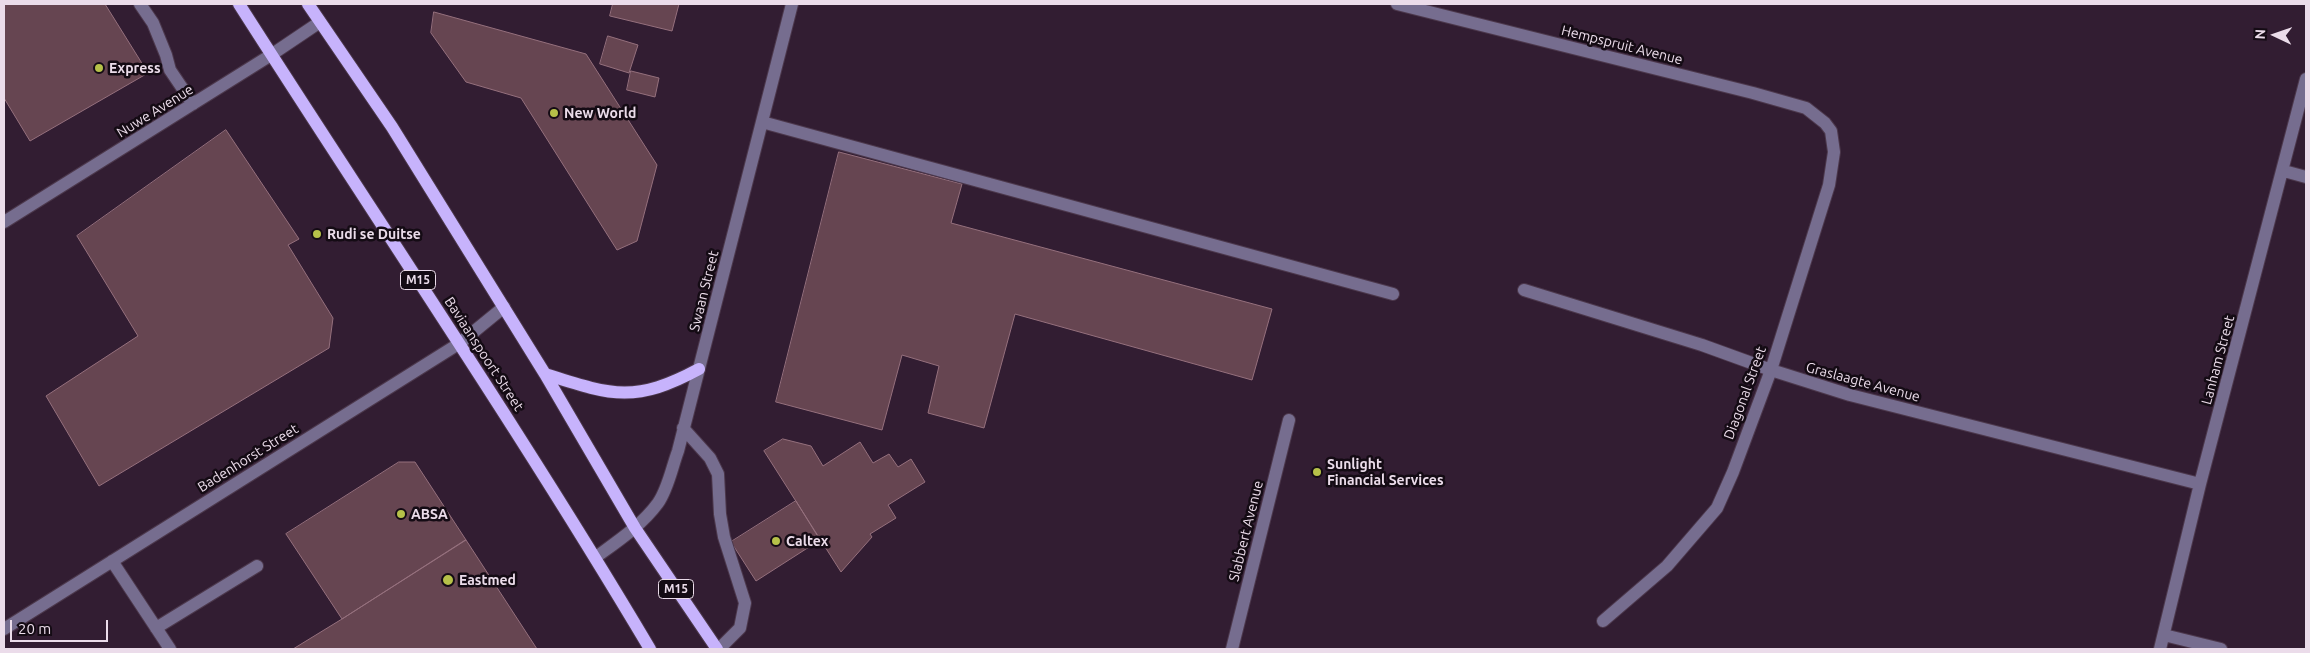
<!DOCTYPE html>
<html>
<head>
<meta charset="utf-8">
<style>
	body { margin:0 }
	#map { position:relative; width:2310px; height:653px; overflow:hidden; background:#321d32; font-family:Ubuntu,sans-serif }
	canvas { display:block }
	.frame { position:absolute; inset:0; border:5px solid #ebdcea; pointer-events:none }
	.north { position:absolute; left:2250px; top:10px; width:50px; height:50px; -webkit-text-stroke:4px #140b14; paint-order:stroke; rotate:273deg; font-size:14px; font-weight:700; line-height:20px; text-align:center; color:#ebdcea }
	.north::after { content:''; display:block; margin:auto; width:18px; height:22px; background:#ebdcea; clip-path:polygon(50% 0,100% 100%,50% 72%,0 100%) }
	.scale { position:absolute; left:10px; top:620px; width:98px; height:22px; box-sizing:border-box; border:2px solid #ebdcea; border-top:0; padding-left:6px; font-size:15px; line-height:18px; white-space:nowrap; color:#ebdcea; -webkit-text-stroke:4px #140b14; paint-order:stroke }
</style>
</head>
<body>
<div id="map">
<canvas width="2310" height="653"></canvas>
<div class="frame"></div>
<div class="north">N</div>
<div class="scale">20 m</div>
</div>
<script>
const g = document.querySelector('canvas').getContext('2d');
g.lineJoin = 'round';
function fill(path, color) { g.fillStyle = color; g.fill(path, 'evenodd'); }
function strokePath(path, color, width, dash) { g.strokeStyle = color; g.lineWidth = width; g.lineCap = dash ? 'butt' : 'round'; g.setLineDash(dash || []); g.stroke(path); }
function label(font, color, halo, rows, align = 'center') {
  g.font = font + ' Ubuntu,sans-serif'; g.lineWidth = 5; g.setLineDash([]); g.textBaseline = 'middle'; g.strokeStyle = halo; g.fillStyle = color; for (const [text, x, y, turn = 0] of rows) {
    g.save(); g.translate(x, y); g.rotate((+turn || 0) * Math.PI / 180); g.textAlign = isNaN(turn) ? turn : align; if (halo) g.strokeText(text, 0, 0); g.fillText(text, 0, 0); g.restore();
  }
}
const building = new Path2D(`
	M 4,4 L 105,4 L 148,73 L 30,141 L 4,98 Z
	M 613,4 L 679,4 L 672,31 L 610,16 Z
	M 434,12 L 586,54 L 657,165 L 637,241 L 617,250 L 521,98 L 466,82 L 431,33 Z
	M 608,36 L 638,45 L 629,73 L 600,64 Z
	M 631,71 L 659,78 L 655,97 L 627,90 Z
	M 226,130 L 299,239 L 288,245 L 333,318 L 329,348 L 99,486 L 46,396 L 138,336 L 77,236 Z
	M 839,152 L 962,184 L 951,223 L 1272,309 L 1252,380 L 1015,314 L 984,428 L 928,413 L 939,366 L 902,355 L 882,430 L 776,402 Z
	M 783,439 L 811,446 L 823,466 L 860,442 L 873,463 L 889,454 L 898,467 L 911,459 L 925,482 L 888,505 L 896,518 L 870,534 L 872,537 L 841,572 L 764,451 Z
	M 399,462 L 415,462 L 466,540 L 342,619 L 286,534 Z
	M 796,501 L 820,540 L 756,581 L 731,542 Z
	M 466,540 L 537,649 L 293,649 L 342,619 Z`);
fill(building, '#664551');
strokePath(building, '#95707d', 1);
const minor = new Path2D(`
	M 140,4 L 153,23 L 166,55 L 170,70 L 193,104
	M 1397,4 L 1753,93 L 1806,108 L 1825,123 L 1831,131 L 1834,152 L 1829,185 L 1771,370 L 1733,472 L 1717,508 L 1667,566 L 1603,621
	M 762,122 L 1393,294
	M 2284,171 L 2306,177
	M 4,222 L 271,55 L 320,22
	M 1524,290 L 1702,345 L 1771,370 L 1850,395 L 2200,484
	M 683,428 L 710,458 L 718,474 L 720,514 L 724,537 L 745,603 L 740,628 L 719,649
	M 596,557 C 618,541 642,525 658,503 C 668,489 672,467 678,451 L 792,4
	M 112,561 L 170,649
	M 156,628 L 257,566
	M 4,629 L 460,343 L 504,307
	M 2164,635 L 2221,649
	M 1232,649 L 1289,420
	M 2160,649 L 2200,484 L 2306,79`);
const major = new Path2D(`
	M 239,4 C 376,219 520,430 650,649
	M 308,4 L 392,127 L 545,374 L 635,528 L 717,649
	M 545,374 C 611,395 634,404 699,369`);
strokePath(minor, '#4c384c', 14);
strokePath(major, '#4c384c', 14);
strokePath(minor, '#766d8f', 12);
strokePath(major, '#c7b3fc', 12);
for (const [x, y, r, color] of [
	[99,68,5,"#b6c149"],
	[554,113,5,"#b6c149"],
	[317,234,5,"#b6c149"],
	[1317,472,5,"#b6c149"],
	[401,514,5,"#b6c149"],
	[776,541,5,"#b6c149"],
	[448,580,6,"#b6c149"]
]) { const dot = new Path2D(); dot.arc(x, y, r, 0, 2 * Math.PI); g.fillStyle = color; g.fill(dot); strokePath(dot, '#140b14', 2); }
for (const [x, y, w] of [
	[418,280,35],
	[676,589,35]
]) { const box = new Path2D(); box.roundRect(x - w / 2, y - 9.5, w, 19, 4); g.fillStyle = '#140b14'; g.fill(box); strokePath(box, '#ebdcea', 1); }
label('bold 12px', '#ebdcea', null, [
	["M15",418,280],
	["M15",676,589]
]);
label('14px', '#ebdcea', '#140b14', [
	["Hempspruit Avenue",1622,45,14],
	["Nuwe Avenue",155,111,-32],
	["Swaan Street",704,291,-76],
	["Baviaanspoort Street",484,354,57],
	["Lanham Street",2218,360,-75],
	["Graslaagte Avenue",1863,382,15],
	["Diagonal Street",1745,393,-70],
	["Badenhorst Street",248,458,-32],
	["Slabbert Avenue",1246,531,-76]
]);
label('bold 14px', '#ebdcea', '#140b14', [
	["Express",109,68],
	["New World",564,113],
	["Rudi se Duitse",327,234],
	["Sunlight",1327,464],
	["Financial Services",1327,480],
	["ABSA",411,514],
	["Caltex",786,541],
	["Eastmed",459,580]
], 'left');
</script>
</body>
</html>
